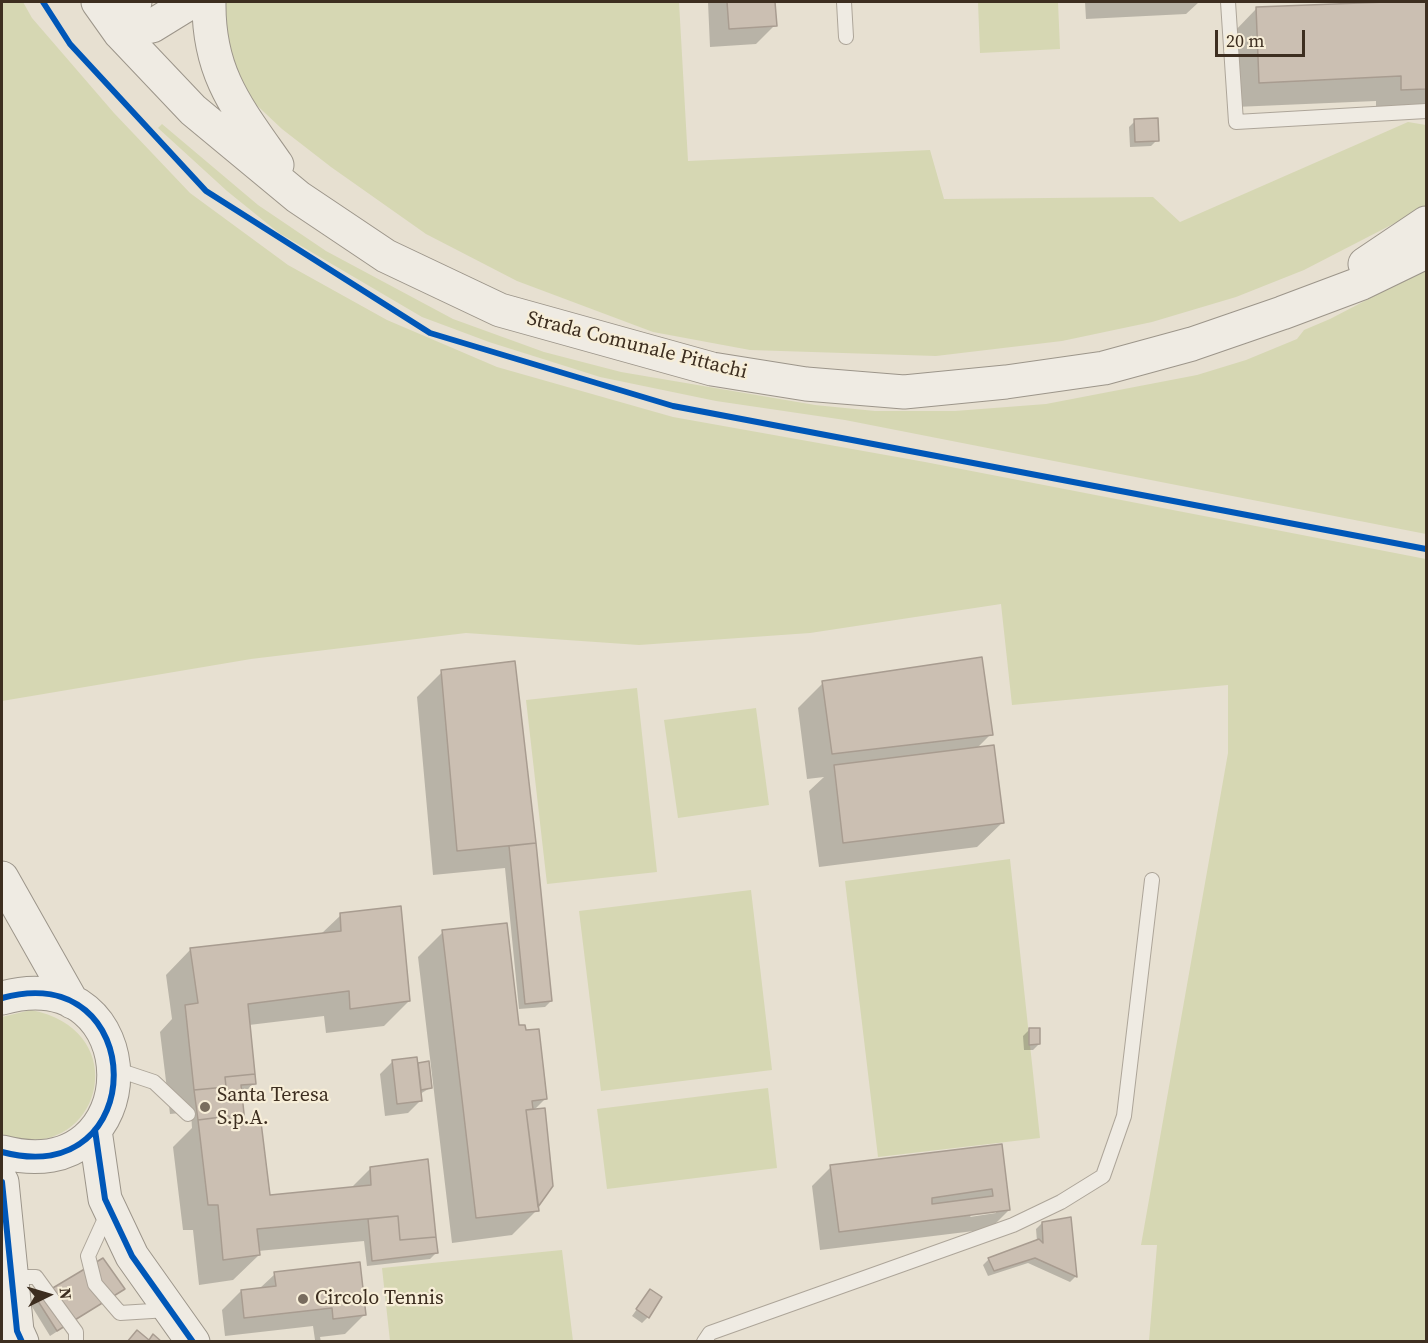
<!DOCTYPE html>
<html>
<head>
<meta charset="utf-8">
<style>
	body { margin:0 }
	#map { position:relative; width:1428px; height:1343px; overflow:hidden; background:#e7e0d1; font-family:"Source Serif 4",serif }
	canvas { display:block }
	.frame { position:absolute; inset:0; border:3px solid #3d2e20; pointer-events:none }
	.north { position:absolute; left:18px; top:1265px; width:60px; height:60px; -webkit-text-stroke:4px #f7eed8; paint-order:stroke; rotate:85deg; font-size:16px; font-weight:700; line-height:24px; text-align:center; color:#3d2e20 }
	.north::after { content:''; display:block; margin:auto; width:21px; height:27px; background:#3d2e20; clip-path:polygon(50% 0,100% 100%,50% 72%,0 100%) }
	.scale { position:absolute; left:1215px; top:30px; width:90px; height:27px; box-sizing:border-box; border:3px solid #3d2e20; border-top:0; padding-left:8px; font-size:18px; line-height:21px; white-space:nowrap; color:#3d2e20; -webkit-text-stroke:4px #f7eed8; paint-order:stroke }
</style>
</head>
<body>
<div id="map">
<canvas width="1428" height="1343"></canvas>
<div class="frame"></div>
<div class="north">N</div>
<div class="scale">20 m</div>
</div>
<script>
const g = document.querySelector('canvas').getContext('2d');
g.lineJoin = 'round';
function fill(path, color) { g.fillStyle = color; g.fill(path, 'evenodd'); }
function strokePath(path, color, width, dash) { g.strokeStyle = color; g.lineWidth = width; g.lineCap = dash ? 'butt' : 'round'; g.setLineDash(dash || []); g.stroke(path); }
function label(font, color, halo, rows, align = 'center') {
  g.font = font + ' "Source Serif 4",serif'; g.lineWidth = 4.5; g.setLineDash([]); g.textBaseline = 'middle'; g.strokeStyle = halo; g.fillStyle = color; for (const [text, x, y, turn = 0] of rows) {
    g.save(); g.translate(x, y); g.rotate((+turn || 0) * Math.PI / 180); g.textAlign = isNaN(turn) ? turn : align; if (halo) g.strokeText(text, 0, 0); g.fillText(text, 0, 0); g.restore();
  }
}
fill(new Path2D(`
	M 2,2 L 23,2 L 32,18 L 114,113 L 190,193 L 288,265 L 387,320 L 497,367 L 673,417 L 925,462 L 1426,559 L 1426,1341 L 1149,1341 L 1157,1245 L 1141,1245 L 1228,753 L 1228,685 L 1012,705 L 1001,604 L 810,633 L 639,645 L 466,633 L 251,659 L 2,701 Z
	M 222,2 L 679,2 L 688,161 L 930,150 L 944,199 L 1153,197 L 1180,222 L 1408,122 L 1426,125 L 1426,207 L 1304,270 L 1236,297 L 1152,322 L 1062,341 L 936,356 L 750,350 L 653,332 L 517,281 L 426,234 L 331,167 L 282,129 L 248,97 L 227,67 Z
	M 978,2 L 1058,2 L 1060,49 L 980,53 Z
	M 162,124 L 258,205 L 326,251 L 453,319 L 544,352 L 621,372 L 815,405 L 875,411 L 955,411 L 1046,404 L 1197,375 L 1246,360 L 1297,339 L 1304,330 L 1330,319 L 1426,269 L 1426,534 L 845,420 L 716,401 L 600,377 L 489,342 L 422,317 L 279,233 L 227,191 L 158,128 Z
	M 637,688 L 657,872 L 547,884 L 526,700 Z
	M 756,708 L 769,805 L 678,818 L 664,720 Z
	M 1010,859 L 1040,1138 L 878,1157 L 845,881 Z
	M 751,890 L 772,1070 L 601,1091 L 579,911 Z
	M 31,1010 C 140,1031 97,1170 2,1134 L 2,1017 Z
	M 768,1088 L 777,1168 L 607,1189 L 597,1109 Z
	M 562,1250 L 573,1341 L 390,1341 L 382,1268 Z`), '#d6d7b3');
fill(new Path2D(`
	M 708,2 L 774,2 L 775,25 L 756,44 L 710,47 Z
	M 1085,2 L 1199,2 L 1186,14 L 1086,19 Z
	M 1382,2 L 1426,2 L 1426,112 L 1376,115 L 1376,101 L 1235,107 L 1232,34 L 1257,8 Z
	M 1135,121 L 1157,140 L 1151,146 L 1130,147 L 1129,127 Z
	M 442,672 L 534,843 L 551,1001 L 545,1007 L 519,1009 L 505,868 L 433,875 L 417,697 Z
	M 823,683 L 991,734 L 977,748 L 1003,822 L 977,847 L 819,867 L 809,791 L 824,777 L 807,779 L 798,708 Z
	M 341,915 L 409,1001 L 384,1026 L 326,1033 L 324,1016 L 249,1025 L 254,1083 L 248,1089 L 240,1090 L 243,1123 L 241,1125 L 269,1197 L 350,1189 L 371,1168 L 436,1253 L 430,1259 L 367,1266 L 364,1241 L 258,1251 L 259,1255 L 233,1280 L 199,1285 L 193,1230 L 183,1230 L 173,1147 L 192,1128 L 191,1112 L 170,1114 L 160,1032 L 172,1019 L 166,975 L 191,949 L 321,934 Z
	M 443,932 L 518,1027 L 546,1098 L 534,1110 L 537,1210 L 512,1235 L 452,1243 L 418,957 Z
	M 1029,1030 L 1039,1044 L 1033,1050 L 1024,1050 L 1023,1036 Z
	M 393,1061 L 417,1064 L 427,1063 L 430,1088 L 420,1094 L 421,1100 L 408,1113 L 385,1116 L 380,1074 Z
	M 1001,1146 L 1009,1210 L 990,1229 L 820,1250 L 812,1186 L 831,1167 ZM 996,1210 L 996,1213 L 970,1217 L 973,1213 Z
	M 1042,1223 L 1076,1276 L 1070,1282 L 1028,1263 L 988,1276 L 983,1265 L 989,1259 L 1037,1241 L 1036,1229 Z
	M 103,1260 L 123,1289 L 50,1336 L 31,1305 Z
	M 275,1274 L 364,1315 L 345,1334 L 320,1337 L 321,1342 L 297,1342 L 315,1340 L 313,1326 L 225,1336 L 222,1310 L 241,1291 L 259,1289 Z
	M 650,1291 L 648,1317 L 642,1323 L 632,1316 Z`), '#0003');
const building = new Path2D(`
	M 727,2 L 775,2 L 777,26 L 729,29 Z
	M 1386,2 L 1426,2 L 1426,89 L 1401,90 L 1401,76 L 1259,83 L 1256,7 Z
	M 1158,118 L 1159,141 L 1135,142 L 1134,119 Z
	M 982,657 L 993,735 L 832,754 L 822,681 Z
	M 515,661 L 536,843 L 457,851 L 441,670 Z
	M 994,745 L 1004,823 L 843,843 L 834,765 Z
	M 536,843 L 552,1001 L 525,1004 L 509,846 Z
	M 401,906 L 410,1001 L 350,1009 L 349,991 L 248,1004 L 255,1074 L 225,1077 L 226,1087 L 194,1090 L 185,1005 L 198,1003 L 190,948 L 341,931 L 340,913 Z
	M 507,923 L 519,1025 L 525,1025 L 526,1030 L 539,1029 L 547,1099 L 532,1101 L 533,1109 L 526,1110 L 539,1211 L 476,1218 L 442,930 Z
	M 1029,1028 L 1040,1028 L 1040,1044 L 1029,1045 Z
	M 417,1057 L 422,1101 L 397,1104 L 392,1060 Z
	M 429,1061 L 432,1088 L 421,1090 L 418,1063 Z
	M 255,1074 L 256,1084 L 241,1085 L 245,1123 L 231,1125 L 229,1116 L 198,1120 L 194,1090 L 226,1087 L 225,1077 Z
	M 545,1108 L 553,1186 L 538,1207 L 526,1110 Z
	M 229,1116 L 231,1125 L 261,1122 L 270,1195 L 371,1185 L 370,1167 L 428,1159 L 436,1237 L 400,1240 L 398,1216 L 257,1229 L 260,1255 L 223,1260 L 218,1205 L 208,1205 L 198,1120 Z
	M 1002,1144 L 1010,1210 L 839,1232 L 830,1165 ZM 992,1189 L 993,1196 L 932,1204 L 932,1198 Z
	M 398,1216 L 400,1240 L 436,1237 L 438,1253 L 372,1261 L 368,1219 Z
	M 1071,1217 L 1077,1277 L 1035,1258 L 994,1271 L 988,1258 L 1039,1239 L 1043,1243 L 1042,1222 Z
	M 103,1258 L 125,1289 L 57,1331 L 36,1298 Z
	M 360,1262 L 366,1315 L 333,1319 L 332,1308 L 244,1318 L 241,1290 L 276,1286 L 274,1272 Z
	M 650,1289 L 662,1297 L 649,1318 L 636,1309 Z
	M 137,1330 L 149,1340 L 153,1334 L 162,1342 L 127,1342 Z`);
fill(building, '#cbbfb2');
strokePath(building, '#a89c90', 1.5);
const lane = new Path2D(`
	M 844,2 L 846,37
	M 1228,2 L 1236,122 L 1426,111
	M 115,1069 L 154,1082 L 188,1114
	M 108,1212 L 88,1256 L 95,1284 L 120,1313 L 168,1310
	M 12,1277 L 36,1277 L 76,1332 L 76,1342
	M 704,1342 L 710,1333 L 1013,1225 L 1061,1202 L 1103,1176 L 1124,1116 L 1152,880`);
const secondary = new Path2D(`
	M 98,2 L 120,33 L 193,110 L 298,197 L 386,256 L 500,310 L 712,369 L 806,384 L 904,392 L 1006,382 L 1104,368 L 1192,344 L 1282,313 L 1362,283 L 1426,252
	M 209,2 C 208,74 238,109 277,165
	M 120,33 L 152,26 L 191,2
	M 120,33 L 135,2
	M 1365,264 L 1426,223
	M 2,878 L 72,1002
	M 2,998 C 150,957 152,1192 2,1152
	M 95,1130 L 105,1199 L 132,1256 L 193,1342
	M 2,1182 L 17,1331 L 22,1342`);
strokePath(lane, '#ada599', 16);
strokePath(secondary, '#9c958a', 35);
strokePath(lane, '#efebe3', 14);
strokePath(secondary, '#efebe3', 33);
strokePath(new Path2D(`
	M 43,2 L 70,44 L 206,191 L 430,333 L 673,406 L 1426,549
	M 2,998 C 150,957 152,1192 2,1152
	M 95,1130 L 105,1199 L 132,1256 L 193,1342
	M 2,1182 L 17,1331 L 22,1342`), '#0057b8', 6);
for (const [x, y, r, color] of [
	[205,1107,6,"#786c5e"],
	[303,1299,6,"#786c5e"]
]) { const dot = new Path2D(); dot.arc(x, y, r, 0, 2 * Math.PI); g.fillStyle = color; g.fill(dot); strokePath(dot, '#f7eed8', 2); }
label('20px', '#3d2e20', '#f7eed8', [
	["Strada Comunale Pittachi",637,346,14]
]);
label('20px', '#3d2e20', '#f7eed8', [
	["Santa Teresa",217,1096],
	["S.p.A.",217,1119],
	["Circolo Tennis",315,1299]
], 'left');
</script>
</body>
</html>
